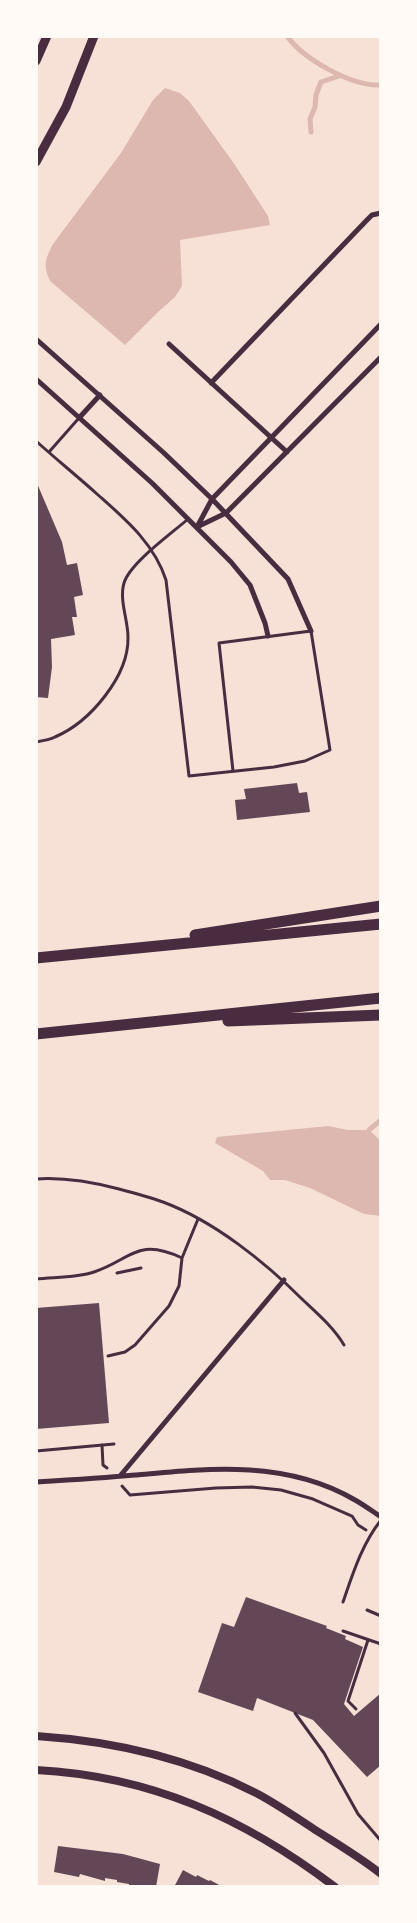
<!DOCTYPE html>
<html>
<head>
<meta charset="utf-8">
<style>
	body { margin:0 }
	#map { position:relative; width:417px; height:1923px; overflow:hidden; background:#f7e1d7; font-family:Mulish,sans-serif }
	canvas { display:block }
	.frame { position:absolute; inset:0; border:38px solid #fffaf5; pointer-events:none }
</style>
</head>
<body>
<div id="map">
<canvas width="417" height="1923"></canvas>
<div class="frame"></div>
</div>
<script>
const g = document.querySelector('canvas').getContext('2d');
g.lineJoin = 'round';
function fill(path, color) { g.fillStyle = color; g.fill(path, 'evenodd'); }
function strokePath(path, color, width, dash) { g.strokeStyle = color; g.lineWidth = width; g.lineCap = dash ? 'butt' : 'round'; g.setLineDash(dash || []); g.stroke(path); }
fill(new Path2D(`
	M 165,88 L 180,93 L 189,101 L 235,165 L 268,216 L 270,225 L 180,240 L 182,286 L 175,297 L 158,312 L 125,345 L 50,281 C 43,264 45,260 53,244 L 121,153 L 153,100 Z
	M 328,1126 L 348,1130 L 369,1130 L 381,1141 L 381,1216 L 364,1214 L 310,1188 L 285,1180 L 270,1180 L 263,1171 L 215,1143 L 217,1137 Z`), '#dcb8b0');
strokePath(new Path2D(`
	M 287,36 C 303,59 353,87 381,85
	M 311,132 L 310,119 L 315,107 L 316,95 L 321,82 L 339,76
	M 369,1130 L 381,1120`), '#dcb8b0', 5);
fill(new Path2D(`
	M 36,481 L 62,542 L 67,565 L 77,563 L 83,595 L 74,597 L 77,617 L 72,617 L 75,635 L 51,639 L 52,667 L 48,698 L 36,697 Z
	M 297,783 L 299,793 L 307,792 L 310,812 L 237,820 L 235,800 L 246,799 L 244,789 Z
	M 99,1303 L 109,1423 L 36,1429 L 36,1308 Z
	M 246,1597 L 327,1626 L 326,1628 L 346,1636 L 345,1639 L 363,1647 L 344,1704 L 354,1716 L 381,1693 L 381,1765 L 367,1777 L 313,1720 L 257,1698 L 253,1711 L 198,1692 L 222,1623 L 234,1627 Z
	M 58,1846 L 123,1854 L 160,1864 L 156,1887 L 132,1887 L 129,1886 L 129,1884 L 117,1882 L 117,1880 L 105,1878 L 105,1881 L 80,1874 L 79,1877 L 54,1872 Z
	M 183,1870 L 196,1877 L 197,1875 L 209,1881 L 210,1880 L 223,1887 L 174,1887 Z`), '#644757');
strokePath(new Path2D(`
	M 117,1273 L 141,1268
	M 102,1445 L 103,1465 L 107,1468
	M 36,1451 L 114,1444
	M 122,1486 L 130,1495 L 216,1488 L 252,1487 L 281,1490 L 313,1499 L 352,1516 L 358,1525 L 366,1530
	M 367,1610 L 381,1616
	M 343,1631 L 381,1644
	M 356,1709 L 348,1701 L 368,1640
	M 295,1713 L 324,1753 L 358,1814 L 381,1841`), '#4a2c40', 3);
strokePath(new Path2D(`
	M 36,441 C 56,459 77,476 97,494 C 125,519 154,543 166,580 L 189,776 L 274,767 L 305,761 L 330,750 L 311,631 L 219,643 L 233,771
	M 49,452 L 79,418
	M 36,742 C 42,741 49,740 55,737 C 90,722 129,676 128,637 C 128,620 119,600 124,583 C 130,563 171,534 188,519
	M 36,1179 C 64,1177 92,1182 119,1189 C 134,1193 149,1197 163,1202 C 214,1221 265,1262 303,1300 C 318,1314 334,1328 344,1345
	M 36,1279 C 55,1277 76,1278 94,1272 C 132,1259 137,1237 182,1258
	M 108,1356 L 125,1352 L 135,1345 L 169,1306 L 179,1286 L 182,1258 L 198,1219
	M 343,1602 C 353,1573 362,1544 381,1520`), '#4a2c40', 3);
strokePath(new Path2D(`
	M 36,339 L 164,453 L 212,499 L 288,579 L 311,631
	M 169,344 L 287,452
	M 36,379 L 152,483 L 231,562 L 250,585 L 265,623 L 268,636
	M 211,383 L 366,221 L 372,215 L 381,213
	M 79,418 L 100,395
	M 197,527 L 212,499 L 381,324
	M 197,527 L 226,513 L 381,357
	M 120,1476 L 284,1280
	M 36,1482 C 69,1480 102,1478 135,1475 C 210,1468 287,1460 355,1500 C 364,1505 372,1511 381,1517`), '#4a2c40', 5);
strokePath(new Path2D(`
	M 36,1736 C 112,1741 188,1758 256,1793 C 277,1804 297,1818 317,1831 C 339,1845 361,1858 381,1874
	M 36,1770 C 151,1776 244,1818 335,1887`), '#4a2c40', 8);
strokePath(new Path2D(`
	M 36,61 L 47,36
	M 36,162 L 66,107 L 94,36`), '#4a2c40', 9);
strokePath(new Path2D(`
	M 195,935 L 381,906
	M 36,958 L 381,924
	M 228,1021 L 381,1015
	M 36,1034 L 381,998`), '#4a2c40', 11);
</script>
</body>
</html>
